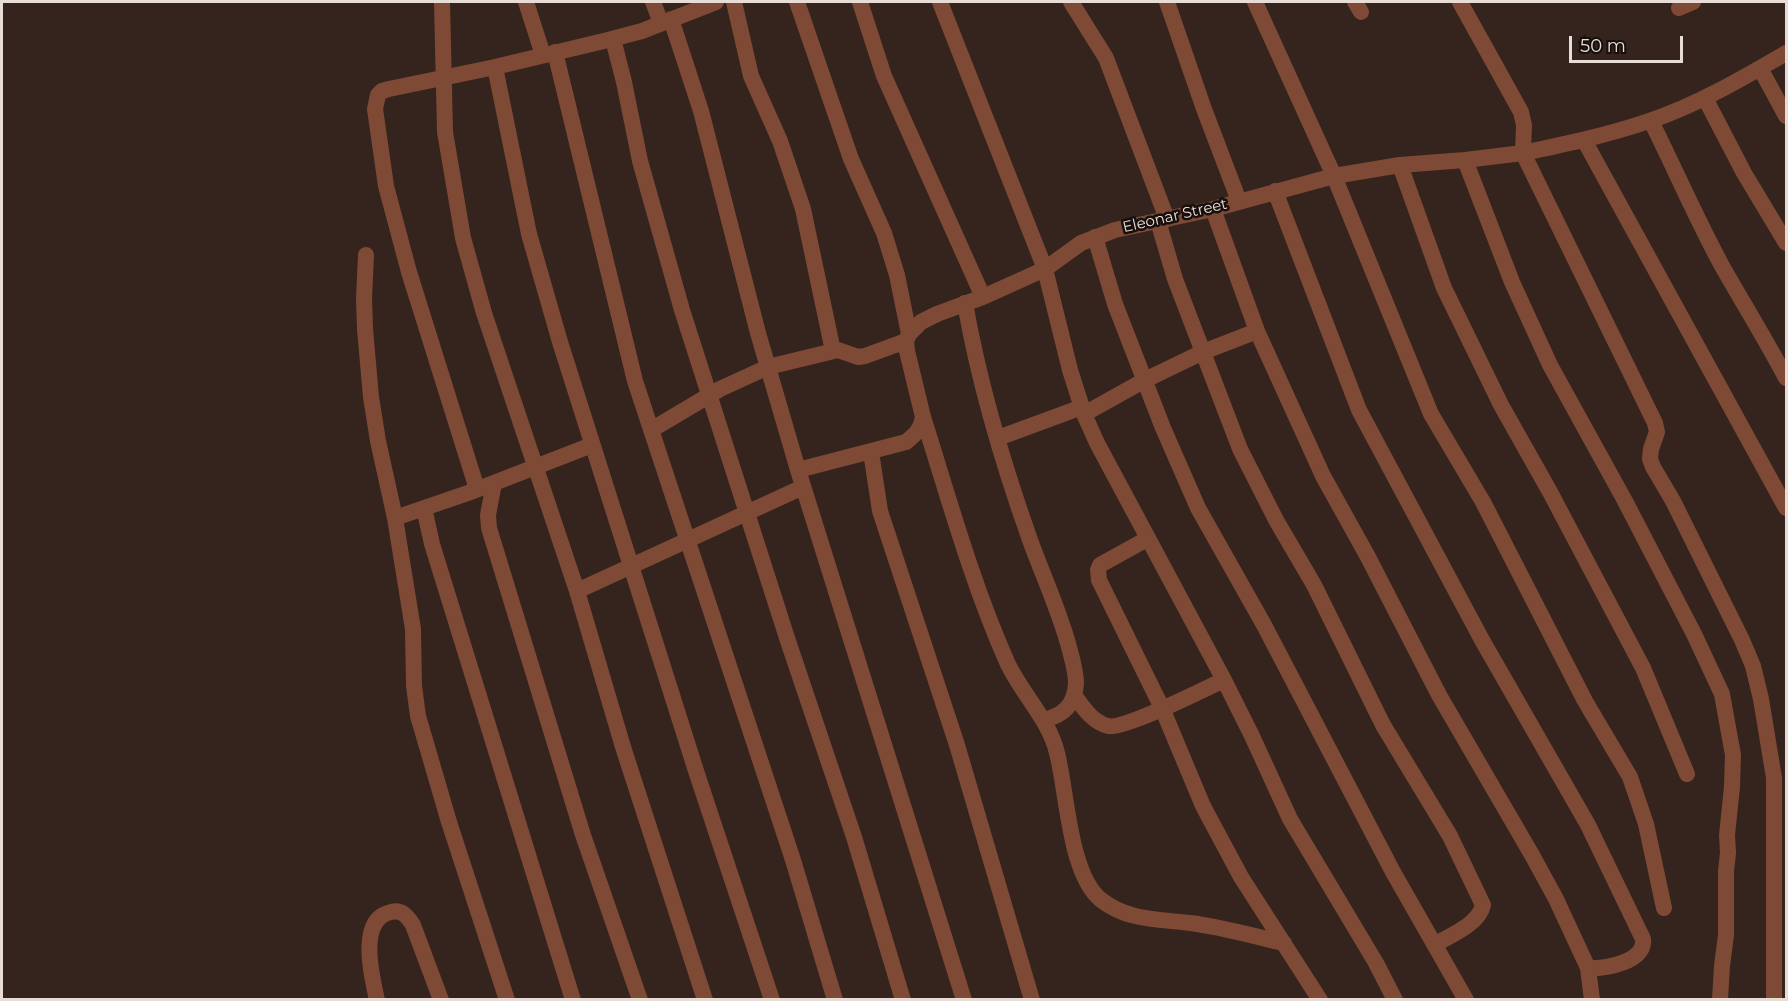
<!DOCTYPE html>
<html>
<head>
<meta charset="utf-8">
<style>
	body { margin:0 }
	#map { position:relative; width:1788px; height:1001px; overflow:hidden; background:#34241d; font-family:Montserrat,sans-serif }
	canvas { display:block }
	.frame { position:absolute; inset:0; border:3px solid #e8dcd7; pointer-events:none }
	.scale { position:absolute; left:1569px; top:36px; width:114px; height:27px; box-sizing:border-box; border:3px solid #e8dcd7; border-top:0; padding-left:8px; font-size:18px; line-height:21px; white-space:nowrap; color:#e8dcd7; -webkit-text-stroke:4px #160f0c; paint-order:stroke }
</style>
</head>
<body>
<div id="map">
<canvas width="1788" height="1001"></canvas>
<div class="frame"></div>
<div class="scale">50 m</div>
</div>
<script>
const g = document.querySelector('canvas').getContext('2d');
g.lineJoin = 'round';
function strokePath(path, color, width, dash) { g.strokeStyle = color; g.lineWidth = width; g.lineCap = dash ? 'butt' : 'round'; g.setLineDash(dash || []); g.stroke(path); }
function label(font, color, halo, rows, align = 'center') {
  g.font = font + ' Montserrat,sans-serif'; g.lineWidth = 5; g.setLineDash([]); g.textBaseline = 'middle'; g.strokeStyle = halo; g.fillStyle = color; for (const [text, x, y, turn = 0] of rows) {
    g.save(); g.translate(x, y); g.rotate((+turn || 0) * Math.PI / 180); g.textAlign = isNaN(turn) ? turn : align; if (halo) g.strokeText(text, 0, 0); g.fillText(text, 0, 0); g.restore();
  }
}
strokePath(new Path2D(`
	M 442,2 L 445,132 L 463,238 L 484,313 L 577,591 L 623,747 L 705,1000
	M 526,2 L 543,55
	M 653,2 L 661,23
	M 734,2 L 751,76 L 780,141 L 803,209 L 833,351
	M 797,2 L 851,159 L 884,233 L 897,275 L 909,334
	M 860,2 L 884,76 L 983,297
	M 940,2 L 1045,269 L 1070,370 L 1084,414 L 1097,443 L 1224,680 L 1252,736 L 1290,819 L 1376,963 L 1395,1000
	M 1071,2 L 1106,58 L 1167,219
	M 1167,2 L 1204,109 L 1239,201
	M 1255,2 L 1334,176 L 1431,414 L 1483,502 L 1585,701 L 1630,777 L 1646,824 L 1664,908
	M 1355,2 L 1361,12
	M 1679,8 L 1693,2
	M 671,19 L 701,111 L 758,333 L 798,470 L 964,1000
	M 613,39 L 624,82 L 640,161 L 682,310 L 787,638 L 854,837 L 903,1000
	M 555,52 L 635,381 L 793,860 L 835,1000
	M 495,67 L 529,234 L 560,342 L 697,774 L 772,1000
	M 1760,68 L 1786,116
	M 1705,98 L 1744,173 L 1786,243
	M 1651,121 C 1675,169 1696,218 1722,266 C 1743,303 1766,340 1786,378
	M 1584,140 L 1786,508
	M 1465,160 L 1512,282 L 1550,365 L 1625,501 L 1694,634 L 1722,694 L 1733,755 L 1732,787 L 1727,835 L 1728,853 L 1726,871 L 1726,935 L 1722,966 L 1720,1000
	M 1400,165 L 1444,288 L 1501,405 L 1550,492 L 1643,668 L 1687,774
	M 1275,191 L 1359,410 L 1482,640 L 1588,825 L 1643,939 C 1646,962 1605,969 1588,968
	M 1213,209 L 1257,331 L 1323,476 L 1368,557 L 1439,695 L 1532,855 L 1556,899 L 1588,968 L 1592,1000
	M 1158,221 L 1175,279 L 1240,449 L 1276,520 L 1314,585 L 1383,725 L 1450,836 L 1483,905 C 1479,924 1451,935 1436,944
	M 1095,237 L 1115,304 L 1163,428 L 1198,508 L 1264,625 L 1393,872 L 1466,1000
	M 366,255 L 364,298 L 365,329 L 371,397 L 378,441 L 395,518 L 413,629 L 414,686 L 418,716 L 449,822 L 507,1000
	M 965,303 C 979,383 1003,464 1030,540 C 1043,576 1059,610 1069,647 C 1072,658 1076,672 1076,683 C 1075,705 1063,716 1043,720
	M 1084,414 L 1145,380 L 1203,352 L 1257,331
	M 923,417 C 949,499 972,583 1007,662 C 1021,693 1049,719 1057,753 C 1067,791 1069,873 1100,899 C 1127,921 1158,919 1190,923 C 1222,927 1253,936 1284,943
	M 651,430 L 720,389 L 768,367 L 838,350 L 858,357 L 865,356 L 906,341
	M 998,438 L 1082,407
	M 871,452 L 880,511 L 957,745 L 1032,1000
	M 798,470 L 906,442 C 916,434 921,429 923,417 L 907,351 L 906,341 L 909,334 L 921,322 L 937,314 L 983,297 L 1045,269 L 1081,243 L 1115,230 L 1213,209 L 1334,176 L 1400,165 L 1465,160 L 1523,153 L 1524,125 L 1521,112 L 1460,2
	M 494,483 L 488,515 L 489,528 L 583,835 L 640,1000
	M 477,489 L 409,272 L 386,186 L 375,109 L 378,95 L 382,91 L 389,89 L 495,67 L 608,40 L 642,31 L 716,2
	M 424,508 L 432,544 L 573,1000
	M 395,518 L 468,493 L 592,445
	M 1147,539 L 1100,565 L 1098,570 L 1099,580 L 1162,708 L 1203,806 L 1241,877 L 1320,1000
	M 577,591 L 803,487
	M 1074,695 C 1083,707 1092,722 1108,726 C 1123,730 1205,689 1224,680
	M 377,1000 C 372,977 357,919 391,912 C 402,909 408,917 413,925 L 441,1000
	M 1774,1000 L 1774,778 L 1761,699 L 1753,666 L 1742,640 L 1673,501 L 1653,467 L 1650,459 L 1651,449 L 1657,432 L 1655,423 L 1523,153 C 1566,144 1608,135 1649,121 C 1697,105 1743,78 1786,53`), '#7e4a35', 16);
label('15px', '#e8dcd7', '#160f0c', [
	["Eleonar Street",1175,216,-13]
]);
</script>
</body>
</html>
